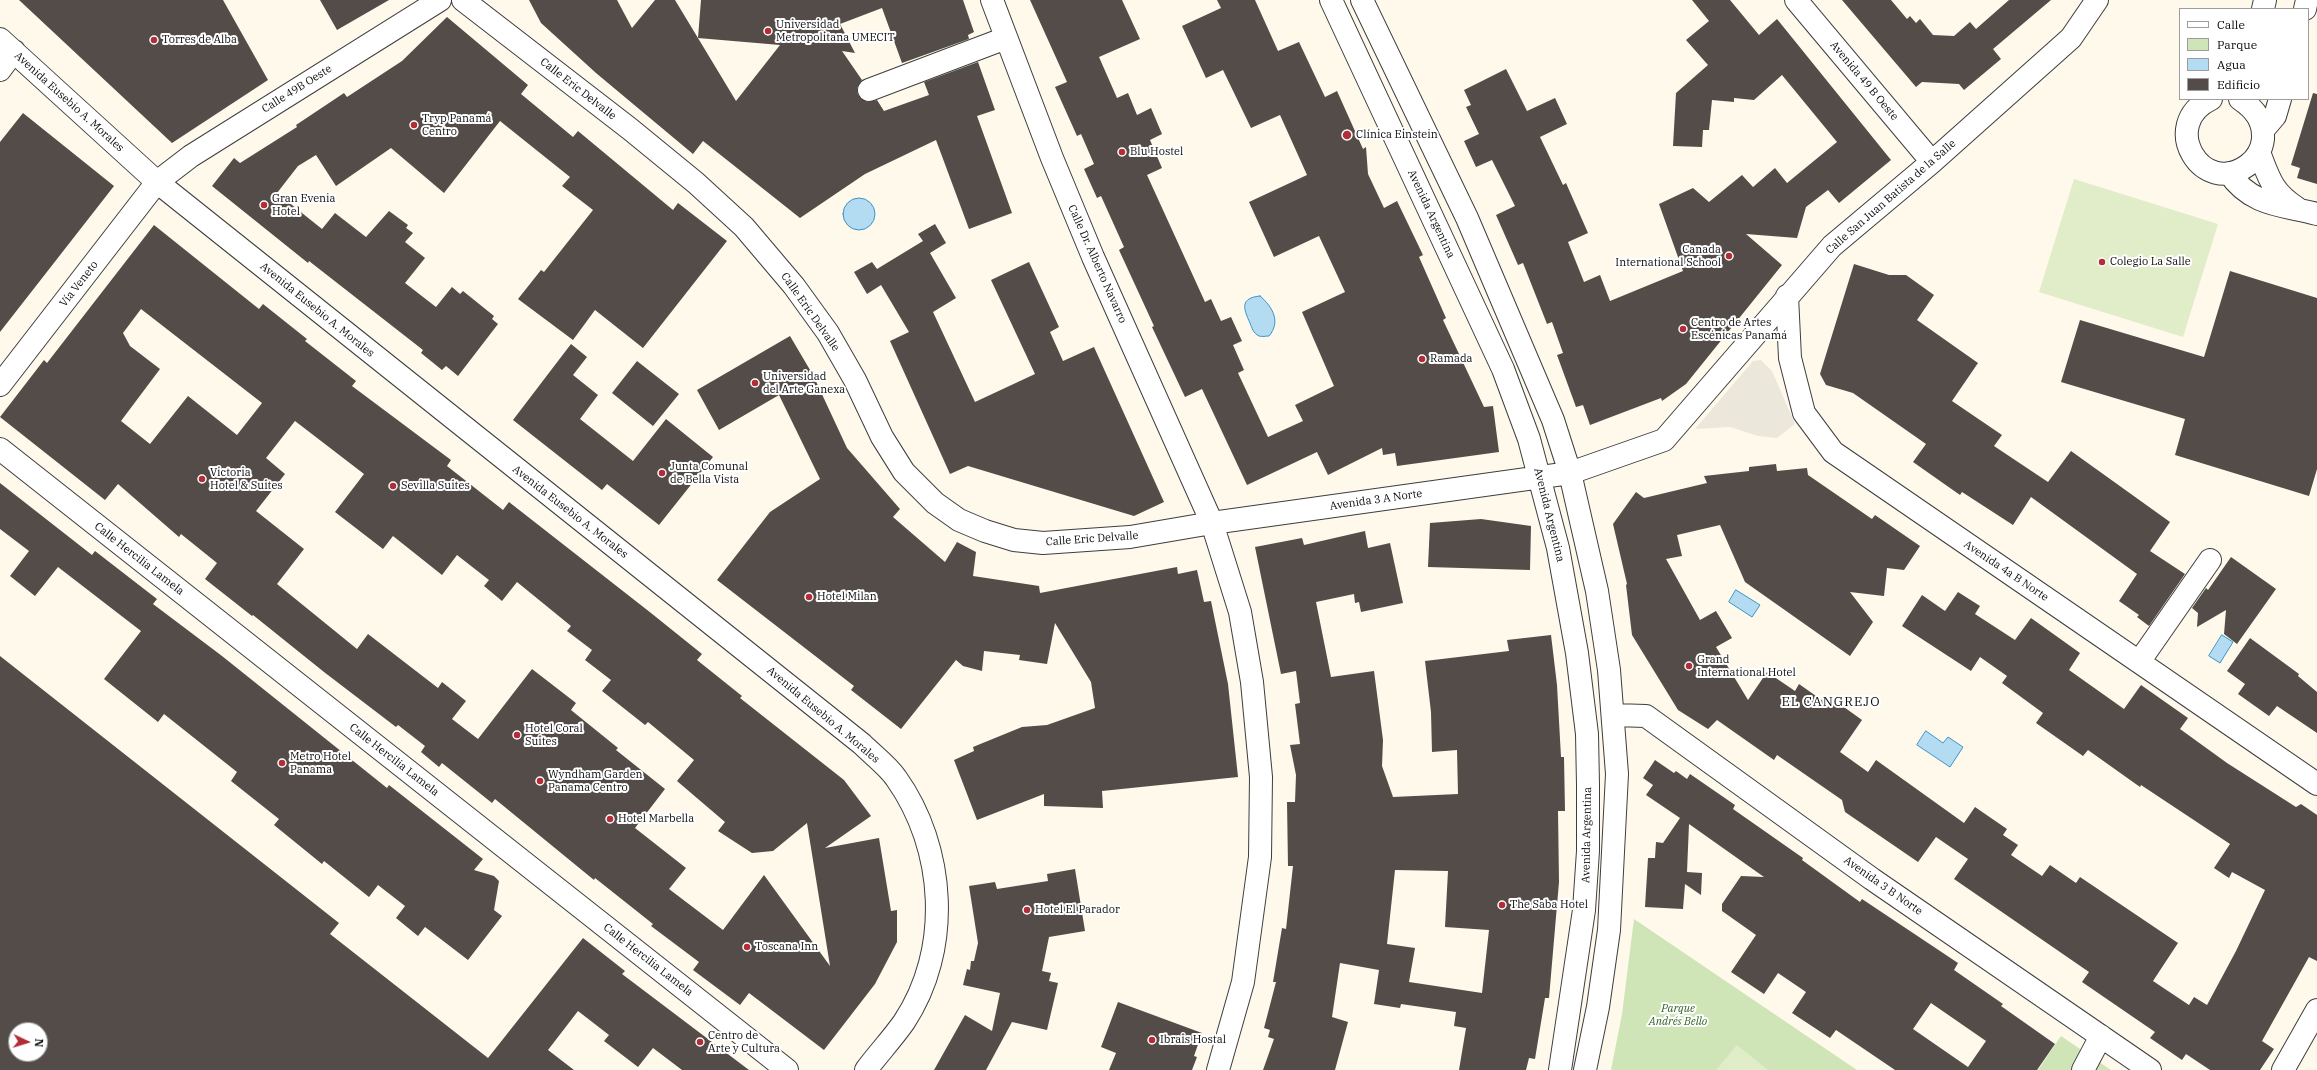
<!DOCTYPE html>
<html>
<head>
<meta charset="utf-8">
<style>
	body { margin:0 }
	#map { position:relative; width:2317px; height:1070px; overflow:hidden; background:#fef9eb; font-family:"IBM Plex Serif",serif }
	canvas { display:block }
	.legend { position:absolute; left:2179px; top:8px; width:130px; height:92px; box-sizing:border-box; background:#fff; border:1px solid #9d9d9d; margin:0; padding:5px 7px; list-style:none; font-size:12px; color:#0b0b0b }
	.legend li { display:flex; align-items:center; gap:8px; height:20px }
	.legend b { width:20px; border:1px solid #9d9d9d }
	.north { position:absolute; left:8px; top:1022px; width:40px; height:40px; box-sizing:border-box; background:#fff; border:1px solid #9d9d9d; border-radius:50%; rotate:94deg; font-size:11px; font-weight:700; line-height:16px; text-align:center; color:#0b0b0b }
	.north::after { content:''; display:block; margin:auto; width:14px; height:18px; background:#b12d37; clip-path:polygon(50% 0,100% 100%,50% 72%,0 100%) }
</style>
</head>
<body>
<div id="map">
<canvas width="2317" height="1070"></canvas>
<ul class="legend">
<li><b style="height:5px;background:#fff"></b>Calle</li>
<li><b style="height:11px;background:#d0e5b7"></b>Parque</li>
<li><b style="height:11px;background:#b3dcf2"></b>Agua</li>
<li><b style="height:11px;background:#534c48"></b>Edificio</li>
</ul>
<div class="north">N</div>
</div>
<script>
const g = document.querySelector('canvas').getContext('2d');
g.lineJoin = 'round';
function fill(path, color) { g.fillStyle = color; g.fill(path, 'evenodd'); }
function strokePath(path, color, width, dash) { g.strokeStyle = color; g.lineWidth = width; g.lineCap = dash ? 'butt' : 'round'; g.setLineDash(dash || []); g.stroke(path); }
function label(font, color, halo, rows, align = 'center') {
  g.font = font + ' "IBM Plex Serif",serif'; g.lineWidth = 4; g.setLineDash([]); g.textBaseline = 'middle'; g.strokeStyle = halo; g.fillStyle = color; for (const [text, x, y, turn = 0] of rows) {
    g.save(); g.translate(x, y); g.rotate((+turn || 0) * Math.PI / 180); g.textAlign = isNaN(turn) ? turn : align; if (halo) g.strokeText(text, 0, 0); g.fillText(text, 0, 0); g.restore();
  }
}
fill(new Path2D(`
	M 1634,919 L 1857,1070 L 1611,1070 L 1622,1014 Z
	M 2061,1036 L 2111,1070 L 2038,1070 Z`), '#d0e5b7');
fill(new Path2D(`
	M 2074,179 L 2218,224 L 2183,337 L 2039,292 Z
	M 1737,1045 L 1768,1070 L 1716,1070 Z`), '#e1edc8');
fill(new Path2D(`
	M 1761,360 L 1772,371 L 1795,424 L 1777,438 L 1758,436 L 1730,427 L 1695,429 L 1753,361 Z`), '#ece7db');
const water = new Path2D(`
	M843 214a16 16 0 1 1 32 0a16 16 0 1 1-32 0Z
	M 1260,296 C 1273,307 1281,322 1269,336 C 1266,336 1262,337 1259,336 C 1253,333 1252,328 1250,323 C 1243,308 1240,298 1260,296 Z
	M 1736,590 L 1760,605 L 1752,617 L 1729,602 Z
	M 2222,635 L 2233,642 L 2220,663 L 2209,656 Z
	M 1926,731 L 1943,743 L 1948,737 L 1963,747 L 1950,767 L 1917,745 Z`);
fill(water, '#b3dcf2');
strokePath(water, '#3e93c4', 1);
fill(new Path2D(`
	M 19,0 L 223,0 L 268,80 L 172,143 Z
	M 320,0 L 389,0 L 337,30 Z
	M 529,0 L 617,0 L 632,28 L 655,0 L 675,0 L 736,101 L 780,45 L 698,38 L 701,0 L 963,0 L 974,32 L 968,35 L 969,39 L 902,63 L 882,8 L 840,24 L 855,53 L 842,51 L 862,80 L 857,88 L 858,95 L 867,102 L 877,100 L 884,111 L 929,95 L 924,82 L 978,62 L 995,110 L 977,116 L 1012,213 L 969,229 L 936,140 L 865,174 L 800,218 L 703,141 L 693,154 L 596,73 L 541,23 Z
	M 1030,0 L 1122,0 L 1140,39 L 1099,57 L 1117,98 L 1128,93 L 1137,115 L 1151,108 L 1162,134 L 1150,140 L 1162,168 L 1147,175 L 1205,302 L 1211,299 L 1221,321 L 1231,317 L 1242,341 L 1233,345 L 1244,370 L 1238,373 L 1268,437 L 1303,421 L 1295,405 L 1334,386 L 1302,312 L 1345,292 L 1319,236 L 1274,257 L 1249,202 L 1307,175 L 1280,115 L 1251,128 L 1223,70 L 1206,78 L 1182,26 L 1221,8 L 1217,0 L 1255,0 L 1278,51 L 1299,42 L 1325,97 L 1337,91 L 1363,149 L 1366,147 L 1368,174 L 1384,208 L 1397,201 L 1423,255 L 1419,257 L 1446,318 L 1443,320 L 1484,407 L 1493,406 L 1499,452 L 1397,466 L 1395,453 L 1383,455 L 1382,448 L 1328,475 L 1317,452 L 1247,485 L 1202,389 L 1185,397 L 1152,327 L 1154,326 L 1119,250 L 1124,247 L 1101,196 L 1097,198 L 1084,169 L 1094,164 L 1081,134 L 1077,136 L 1055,87 L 1067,82 Z
	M 1692,0 L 1730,0 L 1759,35 L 1777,19 L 1891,160 L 1839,203 L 1828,190 L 1806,207 L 1797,238 L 1746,234 L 1782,265 L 1686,384 L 1662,401 L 1661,398 L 1590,425 L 1583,405 L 1576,407 L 1557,355 L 1563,353 L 1552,322 L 1547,324 L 1523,263 L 1518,265 L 1496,215 L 1515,206 L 1492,160 L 1476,167 L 1464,141 L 1479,134 L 1466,107 L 1471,105 L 1464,90 L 1506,69 L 1527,111 L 1555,98 L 1567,124 L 1540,137 L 1563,185 L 1566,183 L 1588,233 L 1568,242 L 1584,282 L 1600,275 L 1610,301 L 1683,271 L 1659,204 L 1693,188 L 1709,202 L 1742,175 L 1753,187 L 1775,168 L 1787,183 L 1837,142 L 1782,75 L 1754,100 L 1734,98 L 1734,102 L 1712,100 L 1709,130 L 1703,130 L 1702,147 L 1673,146 L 1676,93 L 1708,65 L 1686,40 L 1709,21 Z
	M 1842,0 L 1891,0 L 1907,19 L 1910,16 L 1916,23 L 1920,19 L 1933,35 L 1954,36 L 1970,22 L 1976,29 L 2009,0 L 2051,0 L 1993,49 L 2001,59 L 1964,90 L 1959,84 L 1922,82 L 1916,87 Z
	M 447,17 L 528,85 L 521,94 L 573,137 L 578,131 L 673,210 L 678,203 L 727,241 L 643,348 L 595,310 L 573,340 L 518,299 L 541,270 L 544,272 L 593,210 L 562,186 L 570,177 L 500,121 L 444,193 L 391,148 L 336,186 L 316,155 L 298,166 L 277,193 L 322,229 L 335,213 L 366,237 L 389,211 L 408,225 L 406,228 L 413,233 L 405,242 L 425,258 L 405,283 L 436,307 L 452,287 L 460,294 L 463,291 L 494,316 L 492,319 L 498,324 L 458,376 L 446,366 L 442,370 L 421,353 L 423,350 L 309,261 L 308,263 L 212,186 L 234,158 L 240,163 L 297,127 L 296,125 L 344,93 L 347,97 L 402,61 Z
	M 2313,93 L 2317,94 L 2317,184 L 2297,178 L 2300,168 L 2291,165 Z
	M 23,113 L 114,186 L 0,332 L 0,142 Z
	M 935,224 L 946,243 L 930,253 L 956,298 L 933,312 L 975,402 L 1035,374 L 991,280 L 1029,262 L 1059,327 L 1050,332 L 1063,361 L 1094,347 L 1164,502 L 1134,516 L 968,466 L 950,474 L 890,341 L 909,332 L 881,285 L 867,294 L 854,272 L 872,262 L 877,269 L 923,241 L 918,234 Z
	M 154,225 L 259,309 L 263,304 L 307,339 L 305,341 L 356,381 L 352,386 L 451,460 L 447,466 L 503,510 L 509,502 L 651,613 L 702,654 L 697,660 L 742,696 L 740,698 L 844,780 L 871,816 L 825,848 L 879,838 L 891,911 L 897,910 L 897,942 L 875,984 L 824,1050 L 749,993 L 740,1005 L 693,970 L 699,962 L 651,926 L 653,924 L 595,878 L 594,880 L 495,799 L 492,803 L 442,763 L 439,767 L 421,752 L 425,746 L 398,725 L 396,727 L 324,672 L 253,615 L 252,616 L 205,579 L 217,563 L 181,534 L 179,537 L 118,484 L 105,500 L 0,417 L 44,360 L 47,363 ZM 141,309 L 262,403 L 237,435 L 188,396 L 150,444 L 121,421 L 160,369 L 130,346 L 123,333 ZM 295,421 L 364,474 L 335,512 L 383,549 L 393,536 L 442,575 L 457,555 L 489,580 L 484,586 L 502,601 L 517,582 L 571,626 L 567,631 L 592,650 L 585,660 L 611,680 L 602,691 L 645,725 L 648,722 L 694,760 L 677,781 L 725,822 L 718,831 L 752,853 L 773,851 L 807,823 L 830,966 L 764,875 L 723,930 L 669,889 L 686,868 L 635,828 L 665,789 L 616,750 L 618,748 L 571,710 L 576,703 L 532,669 L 478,739 L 452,719 L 466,701 L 442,682 L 438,688 L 368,634 L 357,649 L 277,584 L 304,549 L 256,511 L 285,474 L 266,458 Z
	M 1854,264 L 1889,275 L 1906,275 L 1934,295 L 1917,320 L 1978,363 L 1952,401 L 2002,435 L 1994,446 L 2048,482 L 2071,451 L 2170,522 L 2150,551 L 2185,574 L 2149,626 L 2137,617 L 2139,615 L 2119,601 L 2137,574 L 2031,497 L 2013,525 L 1962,492 L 1960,495 L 1913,462 L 1926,444 L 1853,393 L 1826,385 L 1820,374 Z
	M 2230,271 L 2317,298 L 2317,469 L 2309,496 L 2175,455 L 2185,419 L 2061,382 L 2080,320 L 2204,357 Z
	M 790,336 L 813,375 L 847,448 L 900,509 L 893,517 L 945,562 L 957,542 L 976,552 L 973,576 L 1039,586 L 1040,593 L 1177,567 L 1178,574 L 1197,570 L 1204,602 L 1211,601 L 1228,684 L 1238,777 L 1102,791 L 1103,808 L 1044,806 L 1044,794 L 977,820 L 954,760 L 974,751 L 973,747 L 1022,727 L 1047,725 L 1095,708 L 1091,682 L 1055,623 L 1047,664 L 1019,660 L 1020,655 L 984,651 L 982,671 L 963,666 L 956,660 L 901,729 L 851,690 L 854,686 L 717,580 L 770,512 L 820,479 L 779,395 L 719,430 L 697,390 Z
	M 571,344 L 587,357 L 573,375 L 598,395 L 580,419 L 633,461 L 666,419 L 713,457 L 659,525 L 607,484 L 602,490 L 513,420 Z
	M 637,361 L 679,394 L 653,426 L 612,393 Z
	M 1776,464 L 1777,471 L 1807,468 L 1808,475 L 1872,519 L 1875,515 L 1920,546 L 1904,570 L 1887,568 L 1884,596 L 1850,592 L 1873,622 L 1850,656 L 1745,582 L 1720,525 L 1677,535 L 1682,556 L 1666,559 L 1700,620 L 1716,611 L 1732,638 L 1716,647 L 1748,700 L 1767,672 L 1795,691 L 1799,684 L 1826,703 L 1830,697 L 1862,720 L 1840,752 L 1868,772 L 1876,760 L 1964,823 L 1975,807 L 2007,829 L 2003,835 L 2018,845 L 2011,855 L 2042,876 L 2050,865 L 2076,883 L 2080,877 L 2178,943 L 2153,981 L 2189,1005 L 2194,997 L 2207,1005 L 2236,951 L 2265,890 L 2232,872 L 2229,878 L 2214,868 L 2230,844 L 2141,785 L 2140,787 L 2088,750 L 2083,756 L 2036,723 L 2043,713 L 2002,683 L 2007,676 L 1980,657 L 1971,671 L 1902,626 L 1922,595 L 1945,611 L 1958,592 L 1980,606 L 1975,614 L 2015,640 L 2031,618 L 2080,653 L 2069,670 L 2124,709 L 2141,685 L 2188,718 L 2180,729 L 2227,763 L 2296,807 L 2301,804 L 2317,815 L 2317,961 L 2309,957 L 2262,1041 L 2274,1049 L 2260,1070 L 2210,1070 L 2186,1054 L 2182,1060 L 2150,1038 L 2155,1032 L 2082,982 L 2089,972 L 1954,879 L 1968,859 L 1936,837 L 1918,862 L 1845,812 L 1842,800 L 1777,755 L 1774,760 L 1717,720 L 1708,729 L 1678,710 L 1632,635 L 1626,585 L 1627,584 L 1613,524 L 1636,492 L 1644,498 L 1707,483 L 1704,476 L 1749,471 L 1749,467 Z
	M 0,483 L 92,555 L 95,551 L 157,599 L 153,604 L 222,656 L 387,788 L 389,785 L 483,859 L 474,870 L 494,876 L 499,881 L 494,910 L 502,916 L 468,960 L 425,927 L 418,936 L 396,918 L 405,906 L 378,885 L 369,897 L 324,861 L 322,864 L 274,825 L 279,819 L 231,781 L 237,772 L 164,714 L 158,722 L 104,679 L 141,631 L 58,567 L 35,596 L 10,576 L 29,551 L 0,529 Z
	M 1481,519 L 1531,526 L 1530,570 L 1428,567 L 1430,523 Z
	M 1365,531 L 1368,548 L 1390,543 L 1403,603 L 1361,612 L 1359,602 L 1355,603 L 1354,594 L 1316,602 L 1331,677 L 1374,671 L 1383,740 L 1382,766 L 1393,797 L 1458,794 L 1457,750 L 1432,752 L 1431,712 L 1425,661 L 1509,651 L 1507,640 L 1551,635 L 1557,685 L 1561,757 L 1564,757 L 1565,811 L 1558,811 L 1559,882 L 1549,998 L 1545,998 L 1535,1059 L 1529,1058 L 1526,1070 L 1459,1070 L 1466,1028 L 1454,1026 L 1456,1012 L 1401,1004 L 1400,1008 L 1374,1004 L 1379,970 L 1340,963 L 1332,1017 L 1348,1022 L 1335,1070 L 1263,1070 L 1274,1039 L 1268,1037 L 1270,1030 L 1264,1028 L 1276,982 L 1273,982 L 1282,928 L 1286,929 L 1293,866 L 1288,866 L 1287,802 L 1295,802 L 1296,775 L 1290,745 L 1300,744 L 1295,704 L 1300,703 L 1296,671 L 1281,674 L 1255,547 L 1302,538 L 1304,545 ZM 1395,870 L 1448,871 L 1445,927 L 1489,930 L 1482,993 L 1409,982 L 1415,948 L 1387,944 Z
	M 2231,557 L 2276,589 L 2237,644 L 2224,634 L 2226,610 L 2197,627 L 2198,613 L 2192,608 L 2206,588 L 2208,590 Z
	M 2250,638 L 2299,674 L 2298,676 L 2317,692 L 2317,733 L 2277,706 L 2269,716 L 2238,694 L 2245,684 L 2227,671 Z
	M 0,656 L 339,923 L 330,934 L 488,1058 L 583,938 L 625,971 L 622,974 L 749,1070 L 682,1070 L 653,1048 L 638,1067 L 604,1041 L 609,1035 L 578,1011 L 548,1050 L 574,1070 L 0,1070 ZM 16,1030 L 40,1030 L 40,1054 L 16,1054 Z
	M 1655,760 L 1674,773 L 1676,771 L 1687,779 L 1690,774 L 1735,805 L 1733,809 L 1803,858 L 1802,860 L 1860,902 L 1862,899 L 1958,963 L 1954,970 L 2003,1004 L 2001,1006 L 2055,1044 L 2037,1070 L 1895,1070 L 1836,1030 L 1830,1038 L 1792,1013 L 1806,992 L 1778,973 L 1764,994 L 1731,972 L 1756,935 L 1722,911 L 1722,904 L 1741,876 L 1764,877 L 1689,824 L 1687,872 L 1702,873 L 1701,895 L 1685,884 L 1683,909 L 1645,907 L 1648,858 L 1655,858 L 1656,842 L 1663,843 L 1680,818 L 1646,795 L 1653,785 L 1643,778 ZM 1931,1003 L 1986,1041 L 1968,1067 L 1913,1029 Z
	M 1075,869 L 1085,931 L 1049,937 L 1042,971 L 1051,973 L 1049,981 L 1058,983 L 1047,1030 L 1012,1022 L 986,1070 L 934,1070 L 965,1015 L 992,1031 L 1000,993 L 963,985 L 967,969 L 970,970 L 971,961 L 974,961 L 978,943 L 969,886 L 995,882 L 997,889 L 1048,881 L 1047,874 Z
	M 1118,1002 L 1202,1033 L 1194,1056 L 1197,1057 L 1192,1070 L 1109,1070 L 1116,1053 L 1101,1047 Z`), '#534c48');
const minor = new Path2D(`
	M 463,0 L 630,129 L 696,183 L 744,227 L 794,286 L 828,333 L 855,380 L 882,437 L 904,472 L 935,503 L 959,520 L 985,531 L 1014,540 L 1043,543 L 1130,537 L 1212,523 L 1570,473 L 1664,440 L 1832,246 L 1932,162 L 2071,38 L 2097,0
	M 992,0 L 1052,158 L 1093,257 L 1212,523 L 1240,612 L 1252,682 L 1261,777 L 1260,857 L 1243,982 L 1218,1070
	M 1331,0 L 1503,369 L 1529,439 L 1558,548 L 1577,653 L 1587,734 L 1588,785 L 1588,851 L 1584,910 L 1560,1070
	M 1362,0 L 1467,218 L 1553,420 L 1570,473 L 1597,591 L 1609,670 L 1617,774 L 1609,930 L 1598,1007 L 1585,1070
	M 1796,0 L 1932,162
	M 2263,9 L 2265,0
	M 2305,9 L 2307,0
	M 0,39 L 157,182 L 862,744 C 873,755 888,766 896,778 C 946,848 952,950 904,1022 C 892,1039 878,1054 866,1070
	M 0,70 L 14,51
	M 869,90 L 1006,38
	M 2211,99 C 2158,124 2202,199 2248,165 C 2256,159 2262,149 2263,139 C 2264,121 2255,109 2240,99
	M 2263,130 L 2275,116 L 2280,99
	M 2259,152 C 2269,178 2272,192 2297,208
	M 2229,173 C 2251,206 2283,205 2317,214
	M 1787,296 L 1790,358 L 1804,413 L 1833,452 L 2317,784
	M 0,385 L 157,182 L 191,156 L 440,0
	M 0,449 L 787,1070
	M 2139,662 L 2210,560
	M 1614,715 L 1646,716 L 1872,879 L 2150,1070
	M 2083,1070 L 2101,1036
	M 2283,1070 L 2317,1010`);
strokePath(minor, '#3e3e3e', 24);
strokePath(minor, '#fff', 22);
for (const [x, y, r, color] of [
	[768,31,4,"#b12d37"],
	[154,40,4,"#b12d37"],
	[414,125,4,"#b12d37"],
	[1347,135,5,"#b12d37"],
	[1122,152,4,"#b12d37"],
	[264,205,4,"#b12d37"],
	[1729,256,4,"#b12d37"],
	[2102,262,4,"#b12d37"],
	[1683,329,4,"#b12d37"],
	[1422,359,4,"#b12d37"],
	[755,383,4,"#b12d37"],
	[662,473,4,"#b12d37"],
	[202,479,4,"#b12d37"],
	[393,486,4,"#b12d37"],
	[809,597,4,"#b12d37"],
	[1689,666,4,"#b12d37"],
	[517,735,4,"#b12d37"],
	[282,763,4,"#b12d37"],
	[540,781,4,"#b12d37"],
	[610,819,4,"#b12d37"],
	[1502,905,4,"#b12d37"],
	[1027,910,4,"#b12d37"],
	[747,947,4,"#b12d37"],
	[1152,1040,4,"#b12d37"],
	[700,1042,4,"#b12d37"]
]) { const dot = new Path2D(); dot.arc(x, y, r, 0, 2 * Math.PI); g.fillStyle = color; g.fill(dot); strokePath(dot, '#fff', 1.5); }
label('11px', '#0b0b0b', '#fff', [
	["Universidad",776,25],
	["Metropolitana UMECIT",776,38],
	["Torres de Alba",162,40],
	["Tryp Panamá",422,119],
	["Centro",422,132],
	["Clínica Einstein",1356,135],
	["Blu Hostel",1130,152],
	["Gran Evenia",272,199],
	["Hotel",272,212],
	["Canada",1721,250,"right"],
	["International School",1721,263,"right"],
	["Colegio La Salle",2110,262],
	["Centro de Artes",1691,323],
	["Escénicas Panamá",1691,336],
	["Ramada",1430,359],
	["Universidad",763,377],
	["del Arte Ganexa",763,390],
	["Junta Comunal",670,467],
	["de Bella Vista",670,480],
	["Victoria",210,473],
	["Hotel & Suites",210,486],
	["Sevilla Suites",401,486],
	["Hotel Milan",817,597],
	["Grand",1697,660],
	["International Hotel",1697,673],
	["Hotel Coral",525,729],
	["Suites",525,742],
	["Metro Hotel",290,757],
	["Panama",290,770],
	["Wyndham Garden",548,775],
	["Panama Centro",548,788],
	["Hotel Marbella",618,819],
	["The Saba Hotel",1510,905],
	["Hotel El Parador",1035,910],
	["Toscana Inn",755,947],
	["Centro de",708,1036],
	["Arte y Cultura",708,1049],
	["Ibrais Hostal",1160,1040]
], 'left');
label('11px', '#0b0b0b', '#fff', [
	["Avenida 49 B Oeste",1864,81,50],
	["Calle 49B Oeste",297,89,-32],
	["Calle Eric Delvalle",578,89,38],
	["Avenida Eusebio A. Morales",69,102,42],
	["Calle San Juan Batista de la Salle",1891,197,-41],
	["Avenida Argentina",1431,214,65],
	["Calle Dr. Alberto Navarro",1097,264,66],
	["Vía Veneto",79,284,-52],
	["Avenida Eusebio A. Morales",317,310,39],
	["Calle Eric Delvalle",810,312,55],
	["Avenida 3 A Norte",1376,500,-8],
	["Avenida Eusebio A. Morales",570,512,38],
	["Avenida Argentina",1549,515,76],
	["Calle Eric Delvalle",1092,539,-4],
	["Calle Hercilia Lamela",139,559,38],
	["Avenida 4a B Norte",2006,571,34],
	["Avenida Eusebio A. Morales",823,715,40],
	["Calle Hercilia Lamela",394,760,38],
	["Avenida Argentina",1587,835,-89],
	["Avenida 3 B Norte",1883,886,35],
	["Calle Hercilia Lamela",648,960,38]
]);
label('italic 11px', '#2f5e20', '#fff', [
	["Parque",1678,1009],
	["Andrés Bello",1678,1022]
]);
g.letterSpacing = '1px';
label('13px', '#0b0b0b', '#fff', [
	["EL CANGREJO",1831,702]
]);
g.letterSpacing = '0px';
</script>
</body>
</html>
